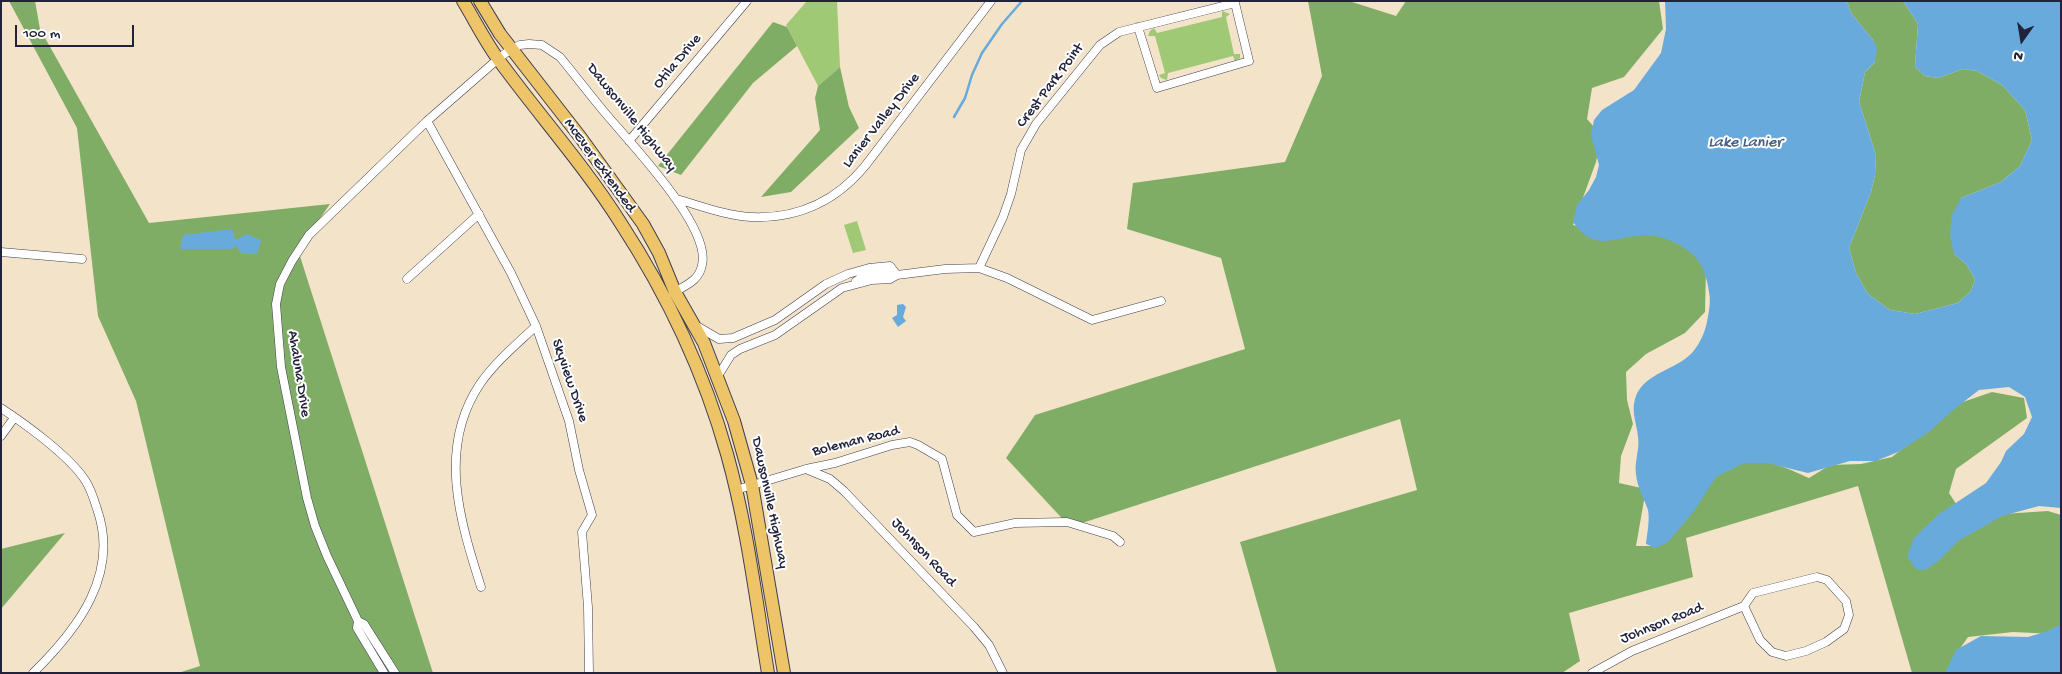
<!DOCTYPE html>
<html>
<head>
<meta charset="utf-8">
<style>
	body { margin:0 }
	#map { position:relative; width:2062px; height:674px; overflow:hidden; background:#f3e3c9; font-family:"Gochi Hand",sans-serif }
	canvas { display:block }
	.frame { position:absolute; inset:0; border:2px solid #22223b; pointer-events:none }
	.north { position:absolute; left:1997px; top:15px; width:50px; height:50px; -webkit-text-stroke:4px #fff; paint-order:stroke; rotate:193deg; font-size:14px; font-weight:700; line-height:20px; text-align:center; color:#22223b }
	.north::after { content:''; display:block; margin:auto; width:18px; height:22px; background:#22223b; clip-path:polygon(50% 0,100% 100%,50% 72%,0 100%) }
	.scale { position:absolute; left:15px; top:25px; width:119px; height:22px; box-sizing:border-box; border:2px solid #22223b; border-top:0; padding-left:6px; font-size:15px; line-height:18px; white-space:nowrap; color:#22223b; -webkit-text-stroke:4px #fff; paint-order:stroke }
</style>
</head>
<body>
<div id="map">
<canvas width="2062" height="674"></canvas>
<div class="frame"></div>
<div class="north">N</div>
<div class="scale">100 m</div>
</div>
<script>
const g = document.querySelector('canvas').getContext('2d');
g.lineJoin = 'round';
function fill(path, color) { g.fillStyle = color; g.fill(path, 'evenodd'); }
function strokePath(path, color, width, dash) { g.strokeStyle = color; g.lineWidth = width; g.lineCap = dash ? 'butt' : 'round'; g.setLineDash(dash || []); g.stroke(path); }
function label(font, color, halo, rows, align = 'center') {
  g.font = font + ' "Gochi Hand",sans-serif'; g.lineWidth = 4; g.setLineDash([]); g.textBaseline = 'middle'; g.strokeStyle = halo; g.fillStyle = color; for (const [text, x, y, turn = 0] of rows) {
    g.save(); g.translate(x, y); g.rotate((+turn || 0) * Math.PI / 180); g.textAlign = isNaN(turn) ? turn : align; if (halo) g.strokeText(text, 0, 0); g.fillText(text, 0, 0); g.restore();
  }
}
fill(new Path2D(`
	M 807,1 L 837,1 L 840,67 L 818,86 L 786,25 Z
	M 1222,11 L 1230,14 L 1226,17 L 1234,54 L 1240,54 L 1240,58 L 1235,61 L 1233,56 L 1168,73 L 1167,80 L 1161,78 L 1159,75 L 1165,73 L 1155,36 L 1148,36 L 1150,31 L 1154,28 L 1157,33 L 1222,17 Z
	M 857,221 L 866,250 L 853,253 L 844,225 Z`), '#a0c975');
fill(new Path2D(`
	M 9,1 L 35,1 L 40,29 L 149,223 L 330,204 L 298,250 L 433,673 L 178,673 L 200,666 L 136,401 L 98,316 L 77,128 Z
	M 1308,1 L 1349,1 L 1396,16 L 1406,1 L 1659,1 L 1663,29 L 1624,77 L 1592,88 L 1587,119 L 1602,136 L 1596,162 L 1573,225 L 1593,230 L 1642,225 L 1682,241 L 1706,268 L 1705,312 L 1685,333 L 1646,354 L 1626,372 L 1627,400 L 1633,424 L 1621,456 L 1619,483 L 1646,489 L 1636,546 L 1657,546 C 1677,519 1703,474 1735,462 C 1756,454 1790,469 1809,478 L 1830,465 L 1861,464 L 1892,457 L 1960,403 L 1992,392 L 2024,398 L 2027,418 L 1956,469 L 1949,493 L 1960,510 L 2002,514 L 2048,511 L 2061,515 L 2061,629 L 2055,634 L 2013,632 L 1968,637 L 1950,663 L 1958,673 L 1912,673 L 1858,486 L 1686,538 L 1693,577 L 1569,613 L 1580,661 L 1562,673 L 1277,673 L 1240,542 L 1417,490 L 1400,419 L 1070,527 L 1006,458 L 1035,415 L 1245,349 L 1221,258 L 1127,229 L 1133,183 L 1285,162 L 1322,76 Z
	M 1847,1 L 1903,1 L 1918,24 L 1915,67 L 1925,76 L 1938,78 L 1963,69 L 1977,71 L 2002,85 L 2025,110 L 2032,140 L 2020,166 L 2001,182 L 1961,198 L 1954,254 L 1966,264 L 1975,279 L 1971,291 L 1958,303 L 1915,314 L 1890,310 L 1868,294 L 1856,273 L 1849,248 L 1871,192 L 1875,175 L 1876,155 L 1859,102 L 1865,72 L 1875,62 L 1873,40 L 1851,13 Z
	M 773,22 L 787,27 L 797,46 L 753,83 L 681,175 L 658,166 Z
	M 840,67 L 849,107 L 859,128 L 791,192 L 761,197 L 820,130 L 815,98 L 818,86 Z
	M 65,533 L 1,609 L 1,549 Z`), '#80ad66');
fill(new Path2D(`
	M 1665,1 L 1847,1 L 1851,13 L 1873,40 L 1877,48 L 1875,62 L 1865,72 L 1859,102 L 1876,155 L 1875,175 L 1871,192 L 1849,248 L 1856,273 L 1868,294 L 1890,310 L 1915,314 L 1958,303 L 1971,291 L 1975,279 L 1966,264 L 1954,254 L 1950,235 L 1952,215 L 1961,198 L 2001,182 L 2020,166 L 2032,140 L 2025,110 L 2002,85 L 1977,71 L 1963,69 L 1938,78 L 1925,76 L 1915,67 L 1918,24 L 1903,1 L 2061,1 L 2061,508 L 2039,506 L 2002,516 L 1958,541 L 1937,562 L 1925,570 L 1916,569 L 1907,556 L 1914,538 L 1939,514 L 1986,483 L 2001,462 L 2006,451 L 2024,434 L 2032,417 L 2025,397 L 2009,387 L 1979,390 L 1952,411 L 1929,432 L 1898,452 L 1876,461 L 1850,461 L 1808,473 L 1767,463 L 1744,463 L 1716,477 L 1694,511 L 1668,542 L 1656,548 L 1646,544 C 1647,534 1650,520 1648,510 C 1644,498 1637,487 1636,474 C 1634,462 1640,449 1638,437 C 1637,424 1631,412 1635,399 C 1643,371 1681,370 1695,349 C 1701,341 1705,331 1707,322 C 1709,311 1711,302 1709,292 C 1707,277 1702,261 1690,252 C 1679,243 1659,234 1645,235 C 1614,236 1595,254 1573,222 L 1577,205 L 1589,190 L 1596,177 L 1599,165 L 1591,135 L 1594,120 L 1602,110 L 1634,90 L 1661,53 L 1666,29 Z
	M 232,229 L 235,239 L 238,239 L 246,234 L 261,240 L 257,254 L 242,254 L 236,246 L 232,249 L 180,249 L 183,235 Z
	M 903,304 L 906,307 L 903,317 L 906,321 L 898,327 L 892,318 L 897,315 L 897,305 Z
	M 2061,624 L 2061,673 L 1945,673 L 1956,650 L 1981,636 L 2028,637 L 2048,631 Z`), '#69aadd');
strokePath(new Path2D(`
	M 954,117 L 965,98 L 972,75 L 982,53 L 1002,24 L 1022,1`), '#69aadd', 2.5);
const street = new Path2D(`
	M 427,121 L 511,273 L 536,326 L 569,421 L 579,470 L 592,515 L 582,532 L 588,607 L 589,673
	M 629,141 L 747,1
	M 677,199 C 701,206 727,216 751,217 C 798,219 836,201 865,166 L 991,1
	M 1,252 L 82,259
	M 979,268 L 1003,217 L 1011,194 L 1021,150 L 1036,124 L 1100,45 L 1119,32 L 1235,3 L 1249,61 L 1157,88 L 1138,27
	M 407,279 L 479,214
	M 856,281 C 868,273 884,271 897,275
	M 695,325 L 719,339 L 733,338 L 775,320 L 826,284 L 848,274 L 869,268 L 890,266 L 897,275
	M 718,376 L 731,355 L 740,349 L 775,335 L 842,288 L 872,280 L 890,279 L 897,275 L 945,269 L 979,268 L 1007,278 L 1092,320 L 1161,301
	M 1,408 C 27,425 69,456 85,480 C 91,489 94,499 97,509 C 120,574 78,629 33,673
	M 1,436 L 14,418
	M 806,469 L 830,479 L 844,491 L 974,627 L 989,645 L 1003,673
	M 736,490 L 806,469 L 835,463 L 892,445 L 910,442 L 918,445 L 942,459 L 957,515 L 974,532 L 1015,523 L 1067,522 L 1113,536 L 1120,542
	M 481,587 C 460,521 437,448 480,384 C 495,362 517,344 536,326
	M 358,621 L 357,628 L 384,673
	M 395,673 L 364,624 L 358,621 L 327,556 L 315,526 L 307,498 L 281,367 L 276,304 L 280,284 L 292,261 L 309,235 L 427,121 L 498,59 L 511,49 L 520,45 L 529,44 L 542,45 L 560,57 C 574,74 587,91 601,108 C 626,139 712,226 702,265 C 699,281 686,285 673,293
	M 1592,673 L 1632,651 L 1744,606 L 1753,593 L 1817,577 L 1827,580 L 1846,601 L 1849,615 L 1844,629 L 1826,642 L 1806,651 L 1786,656 L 1772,652 L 1760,640 L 1744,606`);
const primary = new Path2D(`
	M 463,1 C 475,21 485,41 498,59 C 538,114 584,165 620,222 C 667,294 704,372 727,454 C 747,525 756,600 768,673
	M 480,1 L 500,34 L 581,138 L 643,224 L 659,253 L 675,292 L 704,343 L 734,421 L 752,485 L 784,673`);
strokePath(street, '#413f50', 9);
strokePath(primary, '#413f50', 14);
strokePath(street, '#fff', 8);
strokePath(primary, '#eec469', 12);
label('15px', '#22223b', '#fff', [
	["Otila Drive",678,62,-50],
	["Crest Park Point",1051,86,-53],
	["Dawsonville Highway",631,118,51],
	["Lanier Valley Drive",882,121,-52],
	["McEver Extended",599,166,54],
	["Ahaluna Drive",298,374,81],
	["Skyview Drive",569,381,71],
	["Boleman Road",856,442,-14],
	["Dawsonville Highway",769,503,78],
	["Johnson Road",923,553,47],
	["Johnson Road",1662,624,-22]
]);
label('italic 16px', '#425f84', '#fff', [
	["Lake Lanier",1745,144]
]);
</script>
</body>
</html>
